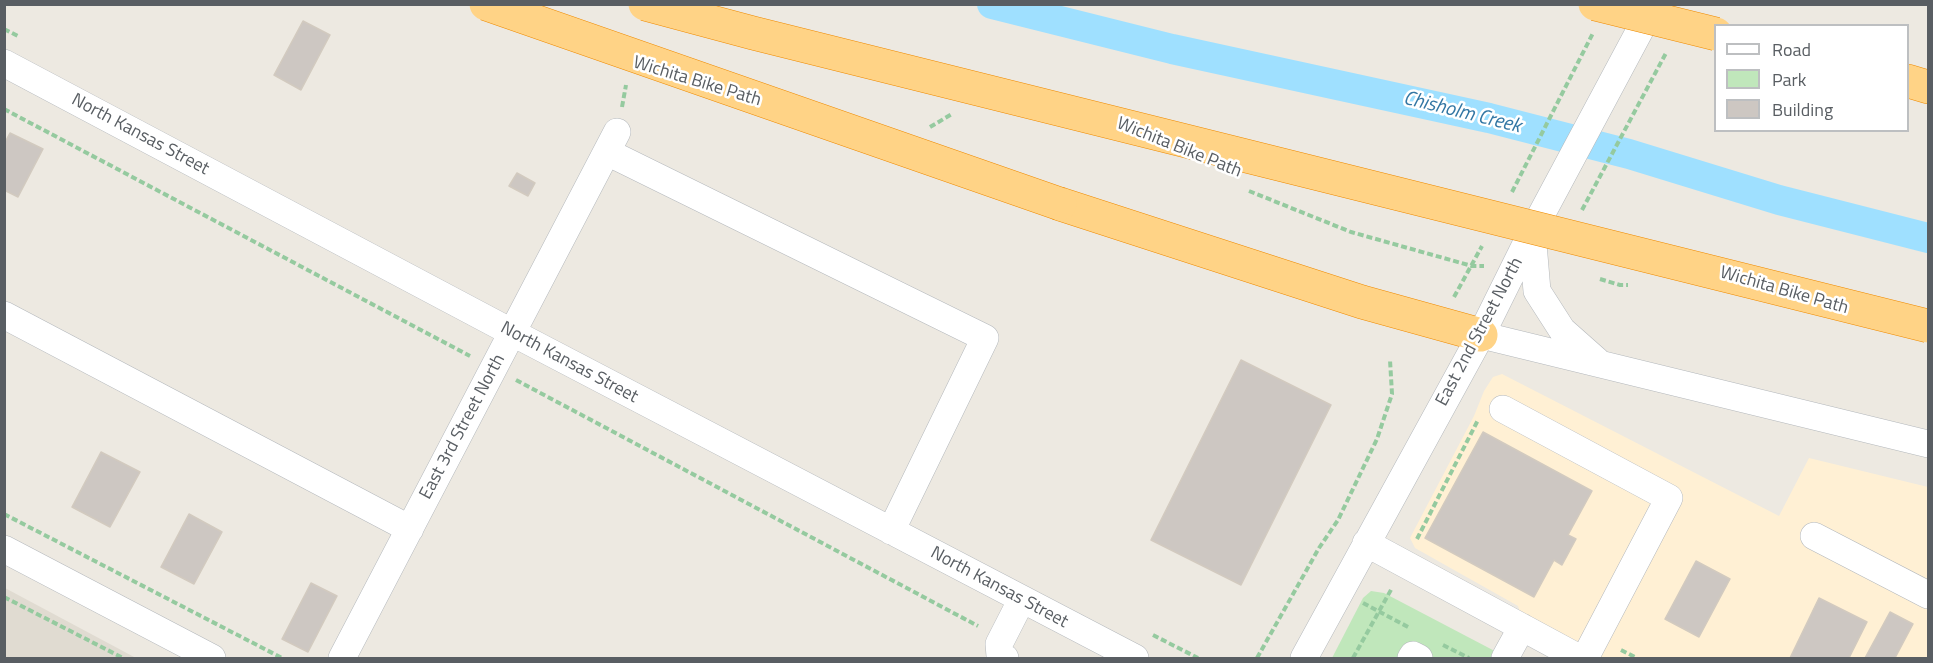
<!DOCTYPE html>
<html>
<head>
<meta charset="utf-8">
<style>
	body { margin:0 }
	#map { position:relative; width:1933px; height:663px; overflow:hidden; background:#ede9e1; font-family:"Titillium Web",sans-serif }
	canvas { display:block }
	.frame { position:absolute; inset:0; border:6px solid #595e63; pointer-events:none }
	.legend { position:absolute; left:1714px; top:24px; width:195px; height:108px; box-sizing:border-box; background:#fff; border:2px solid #bdbfc1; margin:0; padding:8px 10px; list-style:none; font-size:18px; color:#595e63 }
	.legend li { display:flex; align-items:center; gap:12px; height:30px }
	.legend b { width:30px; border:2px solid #bdbfc1 }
</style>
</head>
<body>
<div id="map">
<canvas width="1933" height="663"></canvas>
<div class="frame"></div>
<ul class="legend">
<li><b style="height:8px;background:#fff"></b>Road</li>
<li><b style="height:16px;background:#c0e7bb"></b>Park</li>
<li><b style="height:16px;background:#cdc7c2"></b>Building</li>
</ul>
</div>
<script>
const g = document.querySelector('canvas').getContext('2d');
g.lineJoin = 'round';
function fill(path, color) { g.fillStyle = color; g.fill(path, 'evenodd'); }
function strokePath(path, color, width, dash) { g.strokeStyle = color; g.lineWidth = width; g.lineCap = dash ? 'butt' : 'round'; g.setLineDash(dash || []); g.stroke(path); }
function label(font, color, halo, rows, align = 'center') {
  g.font = font + ' "Titillium Web",sans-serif'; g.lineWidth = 5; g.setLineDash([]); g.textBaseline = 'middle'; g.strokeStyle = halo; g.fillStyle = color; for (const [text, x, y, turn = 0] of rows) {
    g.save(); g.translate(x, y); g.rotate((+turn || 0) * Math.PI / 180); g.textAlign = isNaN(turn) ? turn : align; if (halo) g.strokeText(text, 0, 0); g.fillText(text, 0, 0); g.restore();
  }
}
fill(new Path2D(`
	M 1502,374 L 1779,516 L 1809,458 L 1928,487 L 1928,658 L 1599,658 L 1521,616 L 1518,606 L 1415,548 L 1410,538 L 1474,416 L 1484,391 L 1493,377 Z`), '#fff0d4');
fill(new Path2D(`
	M 5,588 L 136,658 L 5,658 Z`), '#e0dbd1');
fill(new Path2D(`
	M 1371,591 L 1384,593 L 1508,658 L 1332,658 L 1363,598 Z`), '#c0e7bb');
strokePath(new Path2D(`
	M 992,4 L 1172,49 L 1489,118 L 1629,154 L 1779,200 L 1928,238`), '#9fe0ff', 30);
const building = new Path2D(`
	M 303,21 L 330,35 L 301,90 L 274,75 Z
	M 10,133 L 43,149 L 18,197 L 4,190 L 4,144 Z
	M 517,173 L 535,183 L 528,196 L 509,186 Z
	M 1241,360 L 1331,405 L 1241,585 L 1151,540 Z
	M 1483,432 L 1592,491 L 1568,535 L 1576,539 L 1562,565 L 1554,560 L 1534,597 L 1425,538 Z
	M 101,452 L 140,472 L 110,527 L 72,507 Z
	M 189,514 L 222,532 L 194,584 L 161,567 Z
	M 1696,561 L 1730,579 L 1699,637 L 1665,619 Z
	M 311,583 L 337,596 L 308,652 L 282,639 Z
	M 1819,598 L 1867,622 L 1849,658 L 1790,658 Z
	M 1890,612 L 1913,624 L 1895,658 L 1865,658 Z`);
fill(building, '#cdc7c2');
strokePath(building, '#d2cabf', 1.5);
const minor = new Path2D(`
	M 4,63 L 513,333 L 1135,658
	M 607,152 L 985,338 L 891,531
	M 1532,232 L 1537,291 L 1562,330 L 1597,361
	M 4,315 L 410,529
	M 1481,335 L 1928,444
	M 1503,409 L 1669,498 L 1585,658
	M 1814,536 L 1928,595
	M 1366,543 L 1579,658
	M 4,549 L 212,658
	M 342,658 L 617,132
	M 1005,658 L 1000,656 L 999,644 L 1022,599
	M 1304,658 L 1481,335 L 1532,232 L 1654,4
	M 1411,658 L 1413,655 L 1419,658
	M 1505,658 L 1522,627`);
const highway = new Path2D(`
	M 1908,81 L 1928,87
	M 1060,204 L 1362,302 L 1481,335`);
strokePath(minor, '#b4b8bc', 28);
strokePath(highway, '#ee8a00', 34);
strokePath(new Path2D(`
	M 4,29 L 18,36
	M 622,107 L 626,85
	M 4,109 L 470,356
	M 930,127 L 952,114
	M 1249,191 L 1351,232 L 1472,266 L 1484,266
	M 1512,192 L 1593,33
	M 1582,210 L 1666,53
	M 1600,279 L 1620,285 L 1628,285
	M 1454,297 L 1482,246
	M 516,380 L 978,626
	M 4,514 L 282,658
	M 1417,539 L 1478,420
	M 4,597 L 123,658
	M 1363,603 L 1410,628
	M 1153,635 L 1198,658
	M 1443,645 L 1469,658
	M 1621,650 L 1637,658
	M 1257,658 L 1319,548 L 1338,520 L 1377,439 L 1392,394 L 1390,360
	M 1353,658 L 1392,588`), '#95ca9f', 4, [6, 3]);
strokePath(minor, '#fff', 27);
strokePath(highway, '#ffd386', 33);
const highwayBridge = new Path2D(`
	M 486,4 L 1060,204
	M 645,4 L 753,33 L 1928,326
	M 1595,4 L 1716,34`);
strokePath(highwayBridge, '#ee8a00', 34, []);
strokePath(highwayBridge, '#ffd386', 33);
label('18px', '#595e63', '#fff', [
	["Wichita Bike Path",697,82,17],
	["North Kansas Street",140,135,28],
	["Wichita Bike Path",1179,148,22],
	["Wichita Bike Path",1784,291,16],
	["East 2nd Street North",1480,332,-62],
	["North Kansas Street",569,363,28],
	["East 3rd Street North",463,427,-62],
	["North Kansas Street",999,588,28]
]);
label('italic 20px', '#3377a4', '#fff', [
	["Chisholm Creek",1462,113,14]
]);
</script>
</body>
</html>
